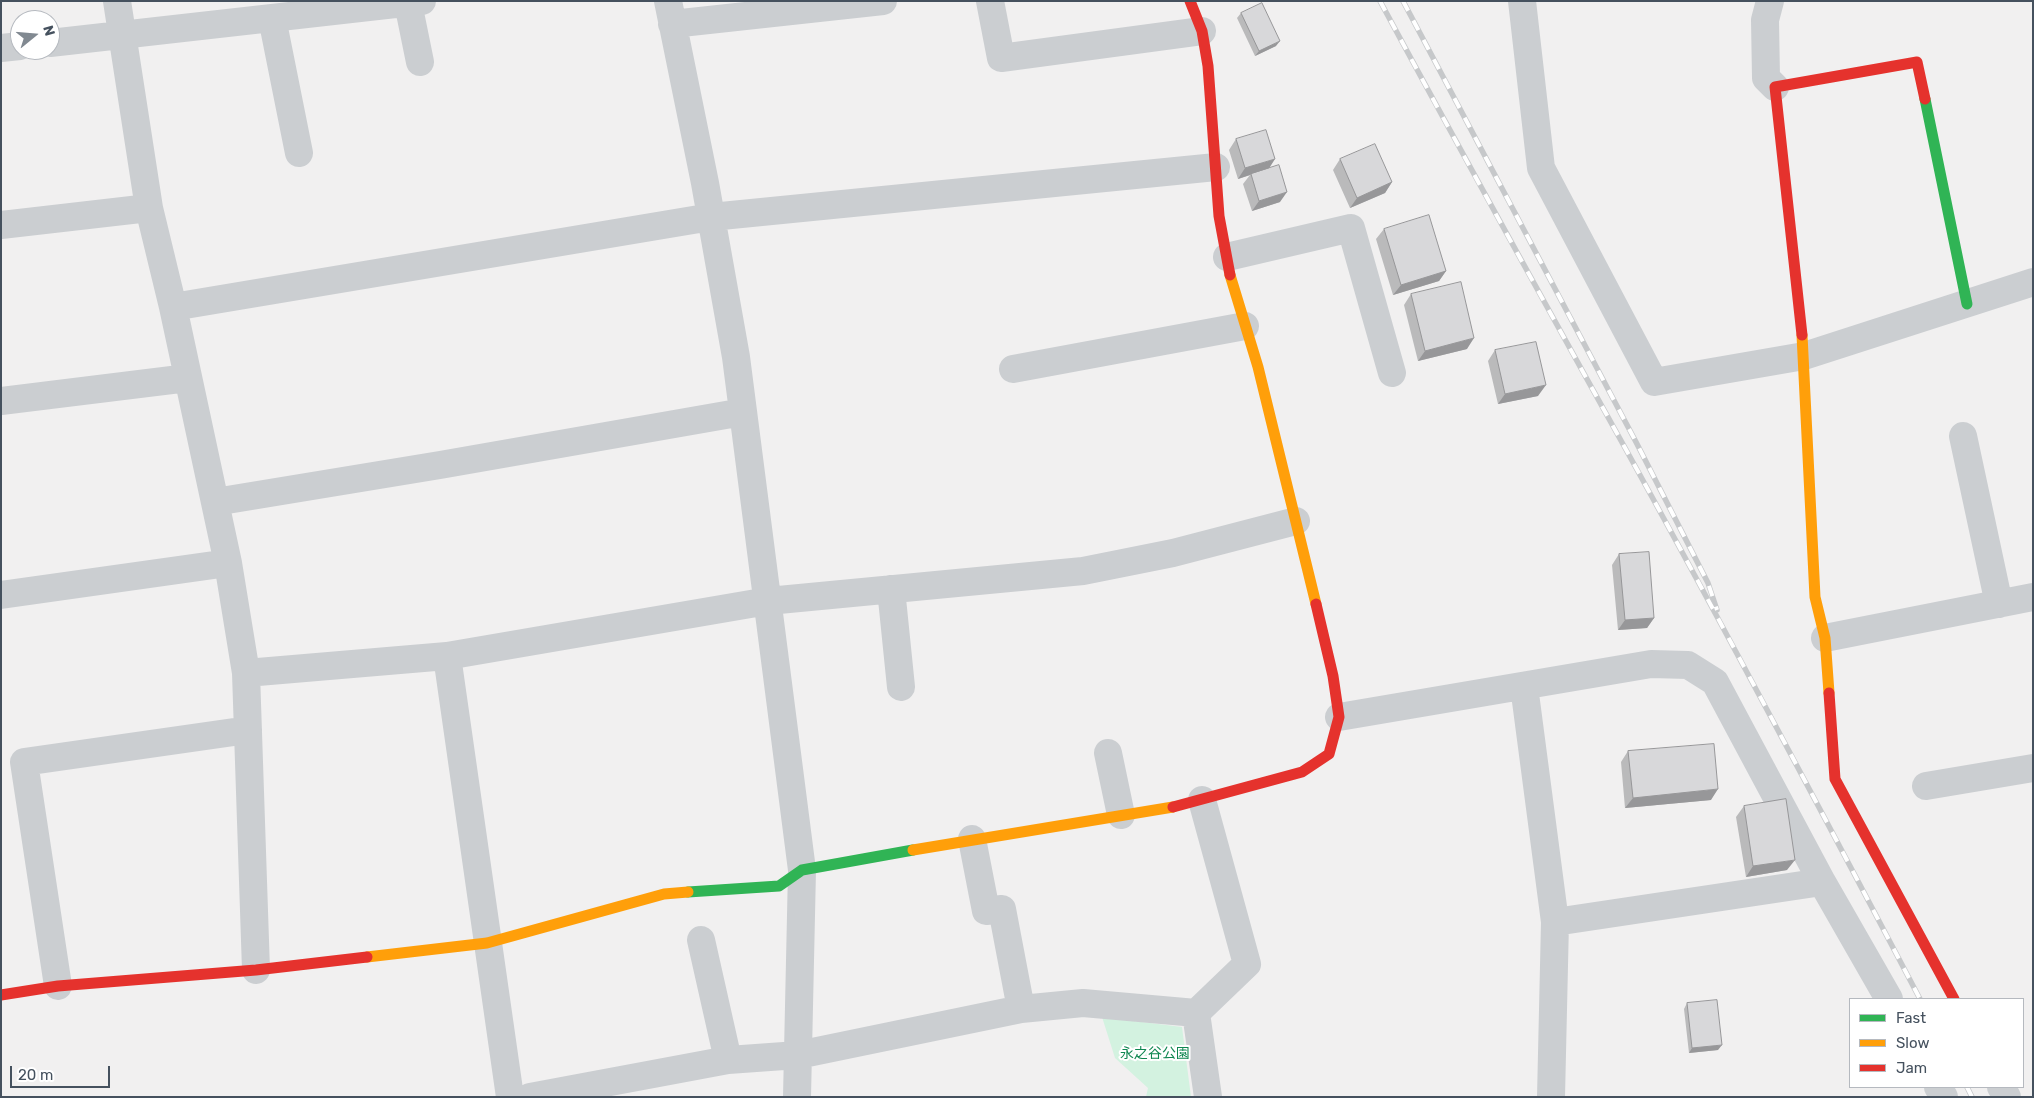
<!DOCTYPE html>
<html>
<head>
<meta charset="utf-8">
<style>
	body { margin:0 }
	#map { position:relative; width:2034px; height:1098px; overflow:hidden; background:#f1f0f0; font-family:Rubik,sans-serif }
	canvas { display:block }
	.frame { position:absolute; inset:0; border:2px solid #45515e; pointer-events:none }
	.legend { position:absolute; left:1849px; top:998px; width:175px; height:90px; box-sizing:border-box; background:#fff; border:1px solid #b5b9bf; margin:0; padding:6px 9px; list-style:none; font-size:15px; color:#45515e }
	.legend li { display:flex; align-items:center; gap:10px; height:25px }
	.legend b { width:25px; border:1px solid #b5b9bf }
	.north { position:absolute; left:10px; top:10px; width:50px; height:50px; box-sizing:border-box; background:#fff; border:1px solid #b5b9bf; border-radius:50%; rotate:73deg; font-size:14px; font-weight:700; line-height:20px; text-align:center; color:#45515e }
	.north::after { content:''; display:block; margin:auto; width:18px; height:22px; background:#818991; clip-path:polygon(50% 0,100% 100%,50% 72%,0 100%) }
	.scale { position:absolute; left:10px; top:1066px; width:100px; height:22px; box-sizing:border-box; border:2px solid #45515e; border-top:0; padding-left:6px; font-size:15px; line-height:18px; white-space:nowrap; color:#45515e; -webkit-text-stroke:4px #fff; paint-order:stroke }
</style>
</head>
<body>
<div id="map">
<canvas width="2034" height="1098"></canvas>
<div class="frame"></div>
<ul class="legend">
<li><b style="height:6px;background:#30b455"></b>Fast</li>
<li><b style="height:6px;background:#ff9f0a"></b>Slow</li>
<li><b style="height:6px;background:#e5322d"></b>Jam</li>
</ul>
<div class="north">N</div>
<div class="scale">20 m</div>
</div>
<script>
const g = document.querySelector('canvas').getContext('2d');
g.lineJoin = 'round';
function fill(path, color) { g.fillStyle = color; g.fill(path, 'evenodd'); }
function strokePath(path, color, width, dash) { g.strokeStyle = color; g.lineWidth = width; g.lineCap = dash ? 'butt' : 'round'; g.setLineDash(dash || []); g.stroke(path); }
function label(font, color, halo, rows, align = 'center') {
  g.font = font + ' Rubik,"Noto Sans JP",sans-serif'; g.lineWidth = 4; g.setLineDash([]); g.textBaseline = 'middle'; g.strokeStyle = halo; g.fillStyle = color; for (const [text, x, y, turn = 0] of rows) {
    g.save(); g.translate(x, y); g.rotate((+turn || 0) * Math.PI / 180); g.textAlign = isNaN(turn) ? turn : align; if (halo) g.strokeText(text, 0, 0); g.fillText(text, 0, 0); g.restore();
  }
}
fill(new Path2D(`
	M 1102,1017 L 1182,1027 L 1191,1097 L 1146,1097 L 1148,1088 L 1115,1058 Z`), '#d3f2e0');
strokePath(new Path2D(`
	M 117,1 L 149,208 L 173,307 L 228,563 L 246,673 L 256,970
	M 668,1 L 705,183 L 736,357 L 802,870 L 797,1097
	M 990,1 L 1001,58 L 1202,31
	M 1522,1 L 1541,168 L 1654,382 L 1804,356 L 2033,282
	M 1770,1 L 1765,20 L 1766,78 L 1775,87
	M 408,3 L 420,62
	M 272,18 L 299,153
	M 672,24 L 883,1
	M 50,43 L 422,1
	M 1,48 L 20,46
	M 1,225 L 149,208
	M 1227,257 L 1351,228 L 1392,373
	M 173,307 L 711,217 L 1216,167
	M 1013,369 L 1245,326
	M 1,401 L 188,378
	M 1963,436 L 1999,604
	M 215,502 L 440,465 L 743,412
	M 891,589 L 901,687
	M 1,595 L 228,563
	M 1825,638 L 2033,597
	M 447,656 L 510,1097
	M 246,673 L 447,656 L 768,601 L 1083,571 L 1173,553 L 1296,521
	M 1524,686 L 1555,922 L 1551,1097
	M 1339,717 L 1651,664 L 1688,665 L 1715,682 L 1822,882 L 1889,999
	M 1108,753 L 1121,815
	M 1926,786 L 2033,768
	M 972,839 L 986,911 L 1002,909 L 1021,1009
	M 1555,922 L 1822,882
	M 701,940 L 728,1060
	M 58,986 L 24,762 L 248,730
	M 1196,1013 L 1247,964 L 1202,800
	M 1938,1087 L 1944,1097
	M 2001,1087 L 2007,1097
	M 530,1097 L 728,1060 L 798,1055 L 1021,1009 L 1083,1003 L 1196,1013 L 1208,1097`), '#cbced1', 28);
strokePath(new Path2D(`
	M 1925,99 L 1967,304
	M 688,892 L 779,886 L 802,870 L 913,850`), '#30b455', 11);
strokePath(new Path2D(`
	M 1230,275 L 1258,367 L 1316,604
	M 1802,335 L 1815,597 L 1825,638 L 1829,693
	M 913,850 L 1173,807
	M 367,957 L 487,943 L 664,894 L 688,892`), '#ff9f0a', 11);
strokePath(new Path2D(`
	M 1190,1 L 1202,31 L 1208,66 L 1219,216 L 1230,275
	M 1802,335 L 1775,87 L 1917,62 L 1925,99
	M 1829,693 L 1835,779 L 1954,999
	M 1173,807 L 1302,772 L 1329,754 L 1339,717 L 1333,676 L 1316,604
	M 1,995 L 58,986 L 256,970 L 367,957`), '#e5322d', 11);
const rail = new Path2D(`
	M 1380,1 C 1460,150 1542,298 1624,446 C 1725,629 1823,814 1920,999
	M 1403,1 L 1636,442 L 1708,583 L 1717,610
	M 1967,1087 L 1972,1097`);
strokePath(rail, '#c6c8ca', 5.5);
strokePath(rail, '#fff', 4, [11]);
fill(new Path2D(`
	M 1241,13 L 1276,46 L 1255,56 L 1237,18 Z
	M 1236,139 L 1269,168 L 1280,202 L 1252,211 L 1243,184 L 1250,175 L 1238,179 L 1229,150 Z
	M 1340,159 L 1392,182 L 1385,193 L 1350,208 L 1333,170 Z
	M 1384,229 L 1446,271 L 1439,281 L 1393,295 L 1376,239 Z
	M 1411,294 L 1467,349 L 1418,361 L 1404,305 Z
	M 1495,350 L 1538,396 L 1498,404 L 1488,361 Z
	M 1619,554 L 1654,618 L 1647,628 L 1618,630 L 1612,565 Z
	M 1628,751 L 1711,800 L 1625,808 L 1621,762 Z
	M 1744,806 L 1787,870 L 1746,877 L 1736,817 Z
	M 1687,1003 L 1718,1050 L 1689,1053 L 1684,1009 Z`), '#bababb');
fill(new Path2D(`
	M 1280,41 L 1276,46 L 1255,56 L 1259,51 Z
	M 1275,159 L 1268,170 L 1251,174 L 1250,175 L 1238,179 L 1245,168 Z
	M 1392,182 L 1385,193 L 1350,208 L 1357,198 Z
	M 1287,192 L 1280,202 L 1252,211 L 1259,201 Z
	M 1446,271 L 1439,281 L 1393,295 L 1401,285 Z
	M 1474,338 L 1467,349 L 1418,361 L 1425,351 Z
	M 1546,385 L 1538,396 L 1498,404 L 1505,394 Z
	M 1654,618 L 1647,628 L 1618,630 L 1625,620 Z
	M 1718,789 L 1711,800 L 1625,808 L 1633,798 Z
	M 1795,860 L 1787,870 L 1746,877 L 1753,866 Z
	M 1722,1045 L 1718,1050 L 1689,1053 L 1692,1048 Z`), '#979799');
const building = new Path2D(`
	M 1262,3 L 1280,41 L 1259,51 L 1241,13 Z
	M 1266,130 L 1275,159 L 1245,168 L 1236,139 Z
	M 1375,144 L 1392,182 L 1357,198 L 1340,159 Z
	M 1279,165 L 1287,192 L 1259,201 L 1251,174 Z
	M 1429,215 L 1446,271 L 1401,285 L 1384,229 Z
	M 1461,282 L 1474,338 L 1425,351 L 1411,294 Z
	M 1536,342 L 1546,385 L 1505,394 L 1495,350 Z
	M 1649,552 L 1654,618 L 1625,620 L 1619,554 Z
	M 1714,744 L 1718,789 L 1633,798 L 1628,751 Z
	M 1786,799 L 1795,860 L 1753,866 L 1744,806 Z
	M 1717,1000 L 1722,1045 L 1692,1048 L 1687,1003 Z`);
fill(building, '#d8d8da');
strokePath(building, '#979799', 1);
label('14px', '#0f8751', '#fff', [
	["永之谷公園",1155,1054]
]);
</script>
</body>
</html>
